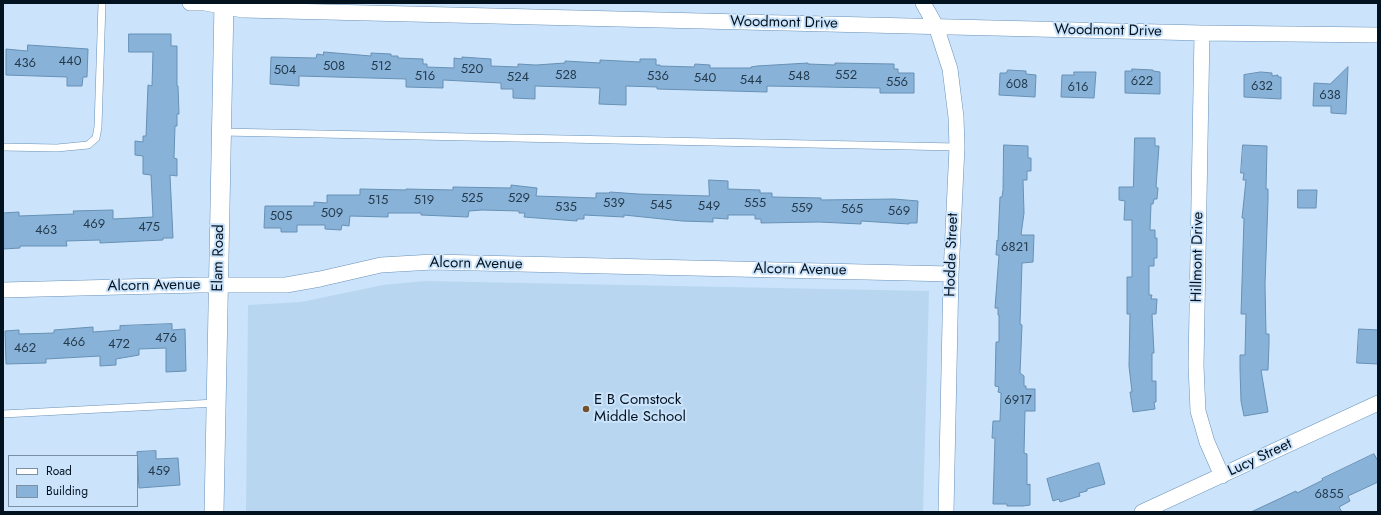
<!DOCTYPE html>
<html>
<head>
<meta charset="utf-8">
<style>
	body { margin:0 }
	#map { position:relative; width:1381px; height:515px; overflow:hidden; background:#cbe4fc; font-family:Jost,sans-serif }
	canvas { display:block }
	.frame { position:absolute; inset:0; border:4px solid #03121f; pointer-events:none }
	.legend { position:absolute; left:8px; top:455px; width:130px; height:52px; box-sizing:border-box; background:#cbe4fc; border:1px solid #7b90a4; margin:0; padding:5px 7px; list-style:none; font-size:12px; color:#03121f }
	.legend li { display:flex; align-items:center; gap:8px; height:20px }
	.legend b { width:20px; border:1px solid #7b90a4 }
</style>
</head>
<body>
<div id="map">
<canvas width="1381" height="515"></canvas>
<div class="frame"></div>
<ul class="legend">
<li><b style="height:5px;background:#fff"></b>Road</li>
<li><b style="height:11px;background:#88b2d7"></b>Building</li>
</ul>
</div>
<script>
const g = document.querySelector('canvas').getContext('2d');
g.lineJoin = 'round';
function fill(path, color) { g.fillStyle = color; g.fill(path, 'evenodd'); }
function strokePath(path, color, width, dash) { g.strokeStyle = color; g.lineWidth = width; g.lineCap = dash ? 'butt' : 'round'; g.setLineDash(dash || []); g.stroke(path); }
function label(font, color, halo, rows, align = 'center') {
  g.font = font + ' Jost,sans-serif'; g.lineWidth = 4; g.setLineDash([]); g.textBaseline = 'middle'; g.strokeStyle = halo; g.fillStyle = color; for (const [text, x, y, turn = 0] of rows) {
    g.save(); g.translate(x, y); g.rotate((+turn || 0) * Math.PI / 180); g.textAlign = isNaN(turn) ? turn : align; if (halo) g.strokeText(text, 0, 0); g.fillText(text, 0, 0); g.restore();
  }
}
fill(new Path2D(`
	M 425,281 L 929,291 L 923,512 L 246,512 L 248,305 L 301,302 L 383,285 Z`), '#b8d6f0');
const building = new Path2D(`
	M 129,34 L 171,34 L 171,46 L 177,46 L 177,86 L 178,86 L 179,114 L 177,114 L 177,126 L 175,126 L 174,158 L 177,159 L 177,176 L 170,175 L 173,238 L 163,238 L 163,240 L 100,243 L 100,240 L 66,241 L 67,246 L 20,246 L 20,248 L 3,249 L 3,213 L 19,212 L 19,216 L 74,214 L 73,211 L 113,210 L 113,219 L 153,217 L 151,175 L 143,174 L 143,156 L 135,155 L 135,141 L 143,142 L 143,136 L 146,136 L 148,85 L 152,86 L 153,52 L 129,52 Z
	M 28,45 L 88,49 L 87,77 L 83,77 L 82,86 L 67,86 L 67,77 L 6,75 L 6,49 L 27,51 Z
	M 324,52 L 371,56 L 371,53 L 391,54 L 391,56 L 398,56 L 398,58 L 423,59 L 423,64 L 427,64 L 427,67 L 454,68 L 454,58 L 462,59 L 462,57 L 491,59 L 491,66 L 518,67 L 518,64 L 536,65 L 565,63 L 565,61 L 600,63 L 600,60 L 640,62 L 640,59 L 656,59 L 656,65 L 660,65 L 660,66 L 694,67 L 695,64 L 710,65 L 710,68 L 751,68 L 751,67 L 757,66 L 808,63 L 808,64 L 835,65 L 835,63 L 894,64 L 894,69 L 898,69 L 898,73 L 914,73 L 914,93 L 880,93 L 880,88 L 767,86 L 767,92 L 657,89 L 657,87 L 626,86 L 626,105 L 599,104 L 600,88 L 535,86 L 535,99 L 513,98 L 513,89 L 501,89 L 501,83 L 443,80 L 443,88 L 406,87 L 406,79 L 299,76 L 299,86 L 270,84 L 271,57 L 316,58 L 317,54 L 323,55 Z
	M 1348,67 L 1346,114 L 1331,113 L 1331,106 L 1313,106 L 1314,83 L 1330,84 Z
	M 1132,69 L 1153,70 L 1153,71 L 1160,72 L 1160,94 L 1125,93 L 1125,71 L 1132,71 Z
	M 1008,70 L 1026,71 L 1026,74 L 1036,75 L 1035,97 L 999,95 L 1000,73 L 1006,73 Z
	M 1074,72 L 1096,72 L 1094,98 L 1061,97 L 1062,75 L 1074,75 Z
	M 1261,72 L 1272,73 L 1272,76 L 1278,75 L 1278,77 L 1281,77 L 1281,99 L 1244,97 L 1244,75 Z
	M 1135,138 L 1155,138 L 1155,146 L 1159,146 L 1156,187 L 1158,188 L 1157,199 L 1154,199 L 1153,204 L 1151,204 L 1150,230 L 1155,230 L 1155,238 L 1157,238 L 1157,258 L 1154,258 L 1154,266 L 1149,266 L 1149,295 L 1152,295 L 1151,299 L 1157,299 L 1156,314 L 1152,314 L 1154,353 L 1152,353 L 1152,381 L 1156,381 L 1156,402 L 1154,402 L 1155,409 L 1133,412 L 1130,392 L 1132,392 L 1129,366 L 1130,314 L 1127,314 L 1127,277 L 1132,277 L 1132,220 L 1124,220 L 1125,201 L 1119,200 L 1119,187 L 1133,187 Z
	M 1004,145 L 1028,146 L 1028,158 L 1031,158 L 1031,171 L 1027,171 L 1027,180 L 1023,180 L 1024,213 L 1021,235 L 1034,235 L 1033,262 L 1022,263 L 1020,324 L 1022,325 L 1020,373 L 1024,376 L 1024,386 L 1026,386 L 1026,389 L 1035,389 L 1035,411 L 1025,411 L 1024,453 L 1027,454 L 1027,485 L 1030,484 L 1030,505 L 1023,506 L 1007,506 L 1007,504 L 993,504 L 995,438 L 992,438 L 993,421 L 1000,421 L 1001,393 L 998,392 L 999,387 L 995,386 L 996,342 L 999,342 L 999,315 L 998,315 L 998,308 L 995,308 L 999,255 L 996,255 L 997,240 L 998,241 L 1000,197 L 1002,197 L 1003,190 Z
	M 1243,145 L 1267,146 L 1266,189 L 1268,189 L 1268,200 L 1265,284 L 1266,334 L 1269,334 L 1269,344 L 1268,370 L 1261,370 L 1268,412 L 1244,416 L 1241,401 L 1240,369 L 1240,355 L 1245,355 L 1246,314 L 1241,314 L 1244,218 L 1242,218 L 1246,180 L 1243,180 L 1244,173 L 1241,173 Z
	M 709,180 L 728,181 L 728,189 L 760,190 L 760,193 L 772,193 L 772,197 L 821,198 L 821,200 L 894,199 L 918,201 L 917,223 L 909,223 L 909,224 L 861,221 L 861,224 L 819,222 L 761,223 L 761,219 L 755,219 L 755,215 L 728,215 L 728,219 L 713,218 L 713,222 L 682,221 L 624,215 L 624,217 L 584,215 L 584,219 L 577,219 L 577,221 L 524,217 L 525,213 L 519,213 L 519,211 L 482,210 L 469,211 L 468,217 L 421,215 L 421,213 L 388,213 L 388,217 L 350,216 L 349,226 L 342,225 L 341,230 L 325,229 L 325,225 L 297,225 L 297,232 L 281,232 L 281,228 L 264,228 L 265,206 L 314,206 L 314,202 L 327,203 L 327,195 L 360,195 L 360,189 L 406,190 L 406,189 L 453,190 L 453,187 L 511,188 L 511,185 L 537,188 L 536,196 L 596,198 L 596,193 L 609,193 L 610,192 L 638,194 L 709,196 Z
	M 1298,190 L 1317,190 L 1316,208 L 1298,208 Z
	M 172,324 L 172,330 L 185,329 L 186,371 L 166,372 L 166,348 L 139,349 L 139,355 L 116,359 L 116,365 L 100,366 L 100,356 L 46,359 L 46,363 L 6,364 L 5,331 L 19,330 L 19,334 L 54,333 L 54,330 L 93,327 L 93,332 L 120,330 L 120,326 Z
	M 1359,329 L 1378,330 L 1378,364 L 1357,363 Z
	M 156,451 L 156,459 L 178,458 L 180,485 L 139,488 L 137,452 Z
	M 1374,454 L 1378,461 L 1378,482 L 1348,496 L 1350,501 L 1339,507 L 1342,512 L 1251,512 L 1296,491 L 1297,493 L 1323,480 L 1322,479 Z
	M 1099,463 L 1105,484 L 1087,489 L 1087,491 L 1079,493 L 1080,496 L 1060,502 L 1059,499 L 1053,501 L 1047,479 Z`);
fill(building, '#88b2d7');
strokePath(building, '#6790b4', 1);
const service = new Path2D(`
	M 222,132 L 957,147
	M 3,147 L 57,148 L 88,145 L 96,138 L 98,127 L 102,3
	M 3,414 L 216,403`);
const minor = new Path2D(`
	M 190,3 L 205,3 L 243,10 L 1202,33 L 1378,35
	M 923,3 L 936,26 L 950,69 L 956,117 L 957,147 L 951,274 L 946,512
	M 1202,33 L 1196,366 L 1198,411 L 1207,442 L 1222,476
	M 3,290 L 199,285 L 286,285 L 320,279 L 381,265 L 433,262 L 951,274
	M 1142,512 L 1378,403`);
const tertiary = new Path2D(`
	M 214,512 L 224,3`);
strokePath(service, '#6991b6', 8);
strokePath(minor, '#6991b6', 16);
strokePath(tertiary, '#6991b6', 20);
strokePath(service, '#fff', 7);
strokePath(minor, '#fff', 15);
strokePath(tertiary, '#fff', 19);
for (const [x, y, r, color] of [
	[586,409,4,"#74512a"]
]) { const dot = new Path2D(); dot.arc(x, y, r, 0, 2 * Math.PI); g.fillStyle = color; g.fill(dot); strokePath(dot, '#cbe4fc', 1.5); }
label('13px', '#243a4d', null, [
	["440",70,62],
	["436",25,64],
	["508",334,67],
	["512",381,67],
	["520",472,70],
	["504",285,71],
	["528",566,76],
	["552",846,76],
	["516",425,77],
	["536",658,77],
	["548",799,77],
	["524",518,78],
	["540",705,79],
	["544",751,81],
	["622",1142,82],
	["556",897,83],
	["608",1017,85],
	["632",1262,87],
	["616",1078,88],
	["638",1330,96],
	["525",472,199],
	["529",519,199],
	["515",378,201],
	["519",424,201],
	["539",614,204],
	["555",755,204],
	["545",661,206],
	["549",709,207],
	["535",566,208],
	["559",802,209],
	["565",852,210],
	["569",899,212],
	["509",332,214],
	["505",281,217],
	["469",94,225],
	["475",149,228],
	["463",46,231],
	["6821",1015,248],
	["476",166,339],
	["466",74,343],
	["472",119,345],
	["462",25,349],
	["6917",1018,401],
	["459",159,472],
	["6855",1329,495]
]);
label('15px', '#03121f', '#cbe4fc', [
	["Woodmont Drive",784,23,1],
	["Woodmont Drive",1108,31,1],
	["Hodde Street",952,255,-88],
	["Hillmont Drive",1198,257,-89],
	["Elam Road",219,258,-89],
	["Alcorn Avenue",476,264,1],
	["Alcorn Avenue",800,270,1],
	["Alcorn Avenue",154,286,-1],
	["Lucy Street",1260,458,-25]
]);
label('15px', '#03121f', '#cbe4fc', [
	["E B Comstock",594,400],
	["Middle School",594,417]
], 'left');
</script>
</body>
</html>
